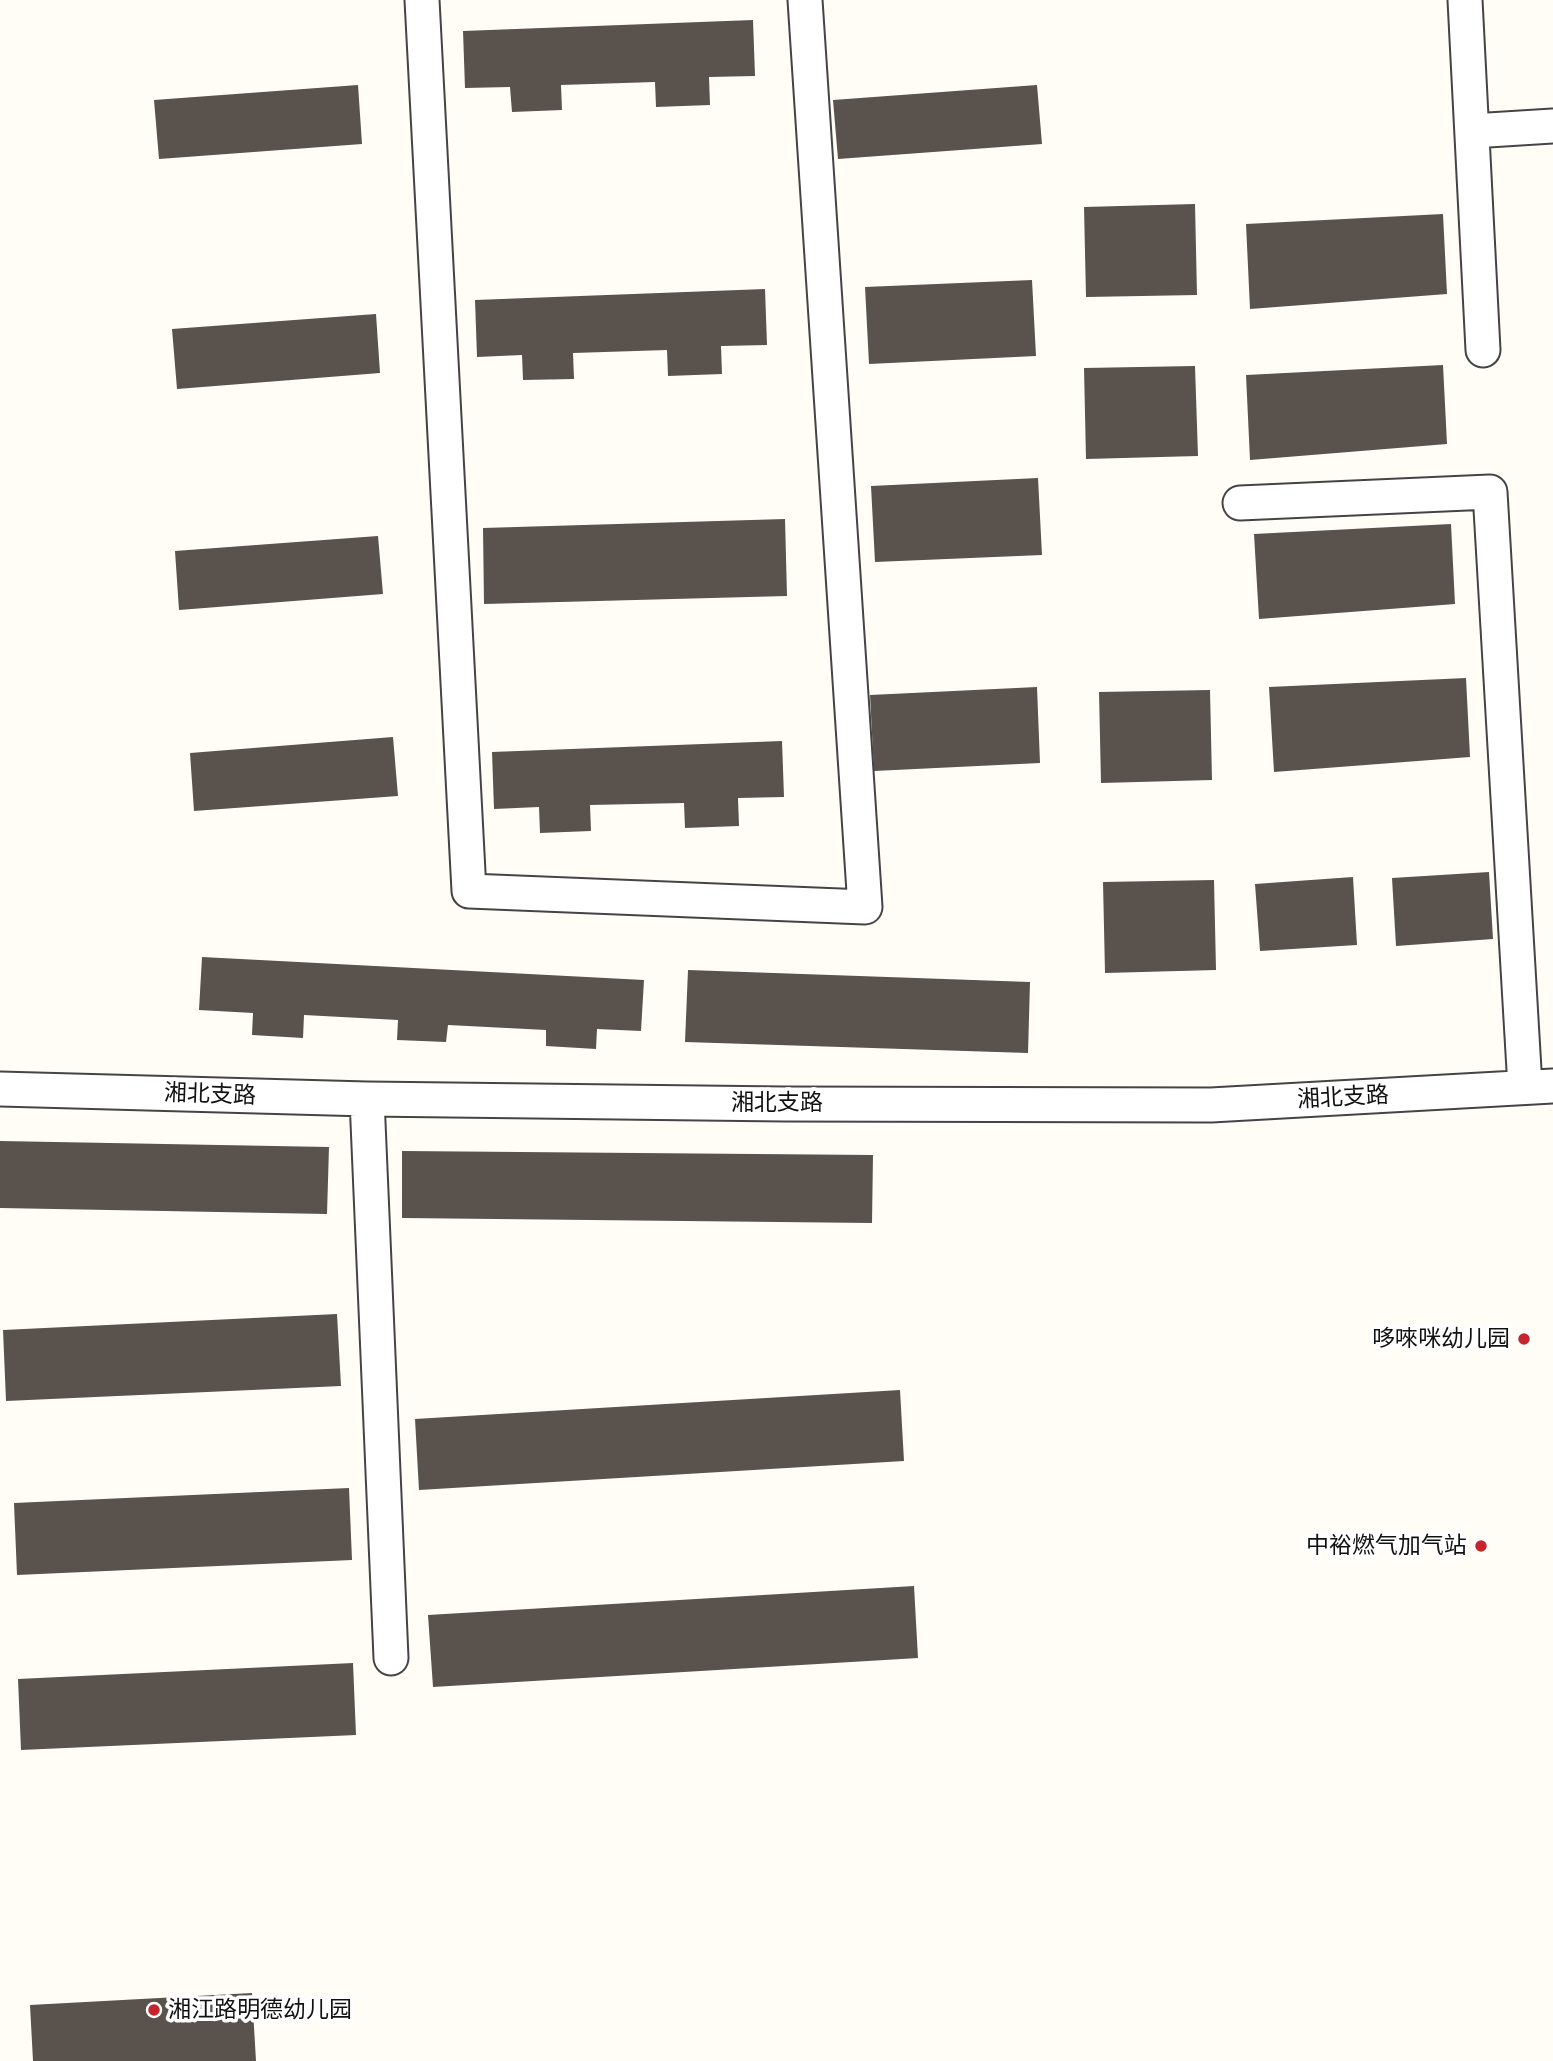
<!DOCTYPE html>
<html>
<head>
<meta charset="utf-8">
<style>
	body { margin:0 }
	canvas { display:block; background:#fffdf5 }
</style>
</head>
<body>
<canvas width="1553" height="2061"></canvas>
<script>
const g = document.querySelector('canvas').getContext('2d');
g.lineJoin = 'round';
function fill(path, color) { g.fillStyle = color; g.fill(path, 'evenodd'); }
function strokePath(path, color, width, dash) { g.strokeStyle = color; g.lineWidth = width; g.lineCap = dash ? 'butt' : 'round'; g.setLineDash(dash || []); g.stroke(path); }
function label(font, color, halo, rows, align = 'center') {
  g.font = font + ' "Noto Serif","Noto Sans SC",serif'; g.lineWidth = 7; g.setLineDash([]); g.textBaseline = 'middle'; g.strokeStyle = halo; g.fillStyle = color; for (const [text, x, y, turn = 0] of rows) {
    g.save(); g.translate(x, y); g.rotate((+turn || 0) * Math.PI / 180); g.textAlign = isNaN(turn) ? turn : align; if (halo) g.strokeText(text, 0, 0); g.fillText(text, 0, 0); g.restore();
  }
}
fill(new Path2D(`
	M 753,20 L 755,76 L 709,77 L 710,105 L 656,107 L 655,82 L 561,85 L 562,110 L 512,112 L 510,87 L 465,88 L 463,31 Z
	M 358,85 L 362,144 L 159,159 L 154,100 Z
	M 1037,85 L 1042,144 L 838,159 L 833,100 Z
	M 1195,204 L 1197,295 L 1086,297 L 1084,207 Z
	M 1443,214 L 1447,294 L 1250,309 L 1246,224 Z
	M 1032,280 L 1036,356 L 869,364 L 865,287 Z
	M 765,289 L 767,345 L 721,346 L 722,374 L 668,376 L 667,350 L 573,353 L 574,379 L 523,380 L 522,355 L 477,357 L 475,300 Z
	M 376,314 L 380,373 L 177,389 L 172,329 Z
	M 1443,365 L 1447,444 L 1250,460 L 1246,375 Z
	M 1195,366 L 1198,456 L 1086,459 L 1084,368 Z
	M 1038,478 L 1042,555 L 875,562 L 871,486 Z
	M 785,519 L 787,596 L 484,604 L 483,528 Z
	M 1451,524 L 1455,604 L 1259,619 L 1254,534 Z
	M 378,536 L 383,594 L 179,610 L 175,551 Z
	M 1466,678 L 1470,757 L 1274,772 L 1269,687 Z
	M 1037,687 L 1040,763 L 874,771 L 870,695 Z
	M 1210,690 L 1212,780 L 1101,783 L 1099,692 Z
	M 393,737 L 398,796 L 194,811 L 190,753 Z
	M 782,741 L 784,797 L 738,798 L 739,826 L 685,828 L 684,803 L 590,805 L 591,831 L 540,833 L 539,807 L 494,809 L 492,752 Z
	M 1489,872 L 1493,939 L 1396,946 L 1392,878 Z
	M 1353,877 L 1357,945 L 1260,951 L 1255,884 Z
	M 1214,880 L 1216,970 L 1105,973 L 1103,882 Z
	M 202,957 L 644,980 L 641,1031 L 597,1029 L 596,1049 L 546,1046 L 546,1030 L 448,1025 L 446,1042 L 397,1040 L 398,1020 L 304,1015 L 303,1038 L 252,1035 L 253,1013 L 199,1010 Z
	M 688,970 L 1030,982 L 1028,1053 L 685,1042 Z
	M 0,1141 L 329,1147 L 327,1214 L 0,1208 Z
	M 402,1151 L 873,1155 L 872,1223 L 402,1218 Z
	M 337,1314 L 341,1386 L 6,1401 L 3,1330 Z
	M 900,1390 L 904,1461 L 419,1490 L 415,1419 Z
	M 349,1488 L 352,1560 L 17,1575 L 14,1503 Z
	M 914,1586 L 918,1658 L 433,1687 L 428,1615 Z
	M 353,1663 L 356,1735 L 21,1750 L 18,1679 Z
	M 252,1993 L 256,2061 L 33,2061 L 30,2005 Z`), '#5a524d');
const minor = new Path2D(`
	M 422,0 L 469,891 L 865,907 L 805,0
	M 1465,0 L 1483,350
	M 1472,131 L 1553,126
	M 1240,503 L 1490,492 L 1525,1087
	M 0,1089 L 367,1099 L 784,1104 L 1211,1105 L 1553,1086
	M 367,1099 L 391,1658`);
strokePath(minor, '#444', 37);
strokePath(minor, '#fff', 33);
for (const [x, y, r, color] of [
	[1524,1339,7,"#c4262e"],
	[1481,1546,7,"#c4262e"],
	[154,2010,7,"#c4262e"]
]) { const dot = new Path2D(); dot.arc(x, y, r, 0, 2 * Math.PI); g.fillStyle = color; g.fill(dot); strokePath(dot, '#fff', 2.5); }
label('23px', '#111', '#fff', [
	["湘北支路",210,1095,2],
	["湘北支路",1343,1098,-3],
	["湘北支路",777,1103]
]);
label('23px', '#111', '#fff', [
	["哆唻咪幼儿园",1510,1339],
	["中裕燃气加气站",1467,1546],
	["湘江路明德幼儿园",168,2010,"left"]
], 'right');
</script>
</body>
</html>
